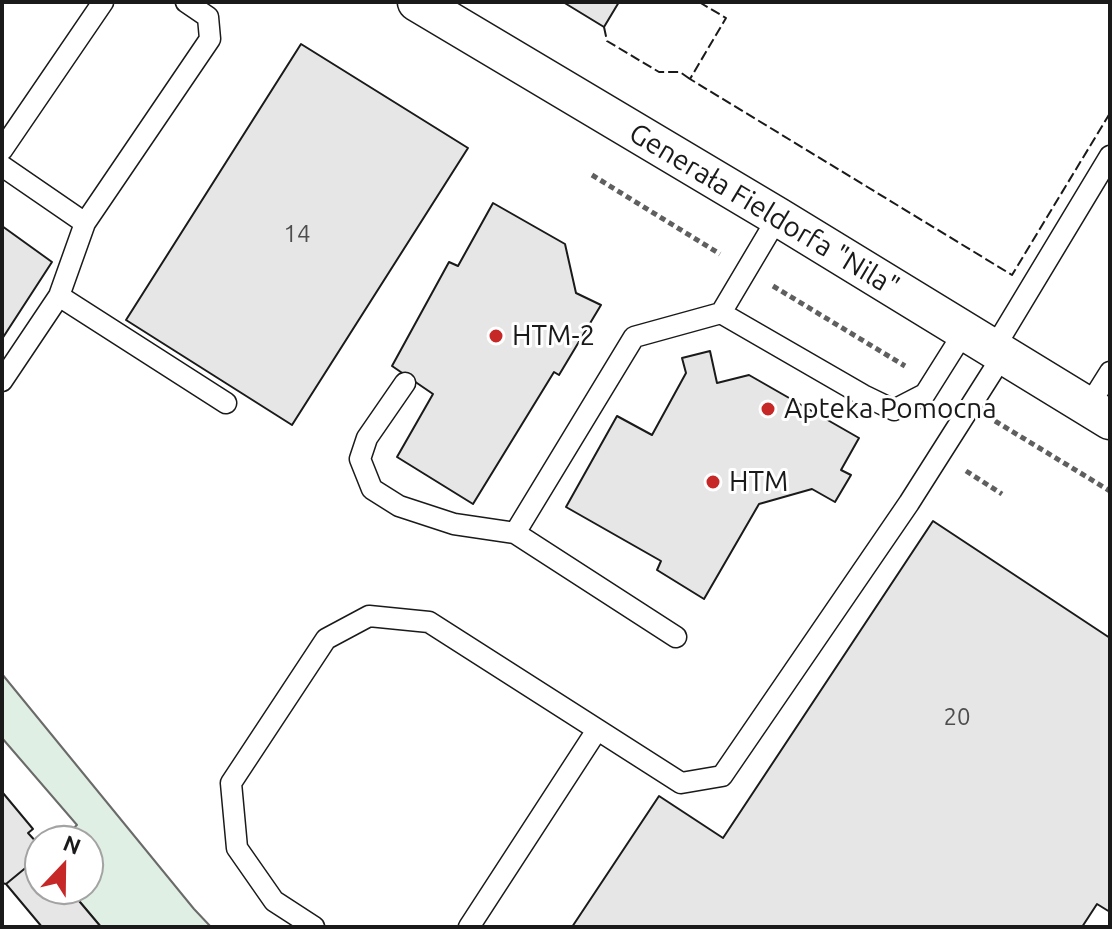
<!DOCTYPE html>
<html>
<head>
<meta charset="utf-8">
<style>
	body { margin:0 }
	#map { position:relative; width:1112px; height:929px; overflow:hidden; background:#fff; font-family:Ubuntu,sans-serif }
	canvas { display:block }
	.frame { position:absolute; inset:0; border:4px solid #1a1a1a; pointer-events:none }
	.north { position:absolute; left:24px; top:825px; width:80px; height:80px; box-sizing:border-box; background:#fff; border:2px solid #a3a3a3; border-radius:50%; rotate:22deg; font-size:22px; font-weight:700; line-height:32px; text-align:center; color:#1a1a1a }
	.north::after { content:''; display:block; margin:auto; width:28px; height:36px; background:#c62828; clip-path:polygon(50% 0,100% 100%,50% 72%,0 100%) }
</style>
</head>
<body>
<div id="map">
<canvas width="1112" height="929"></canvas>
<div class="frame"></div>
<div class="north">N</div>
</div>
<script>
const g = document.querySelector('canvas').getContext('2d');
g.lineJoin = 'round';
function fill(path, color) { g.fillStyle = color; g.fill(path, 'evenodd'); }
function strokePath(path, color, width, dash) { g.strokeStyle = color; g.lineWidth = width; g.lineCap = dash ? 'butt' : 'round'; g.setLineDash(dash || []); g.stroke(path); }
function label(font, color, halo, rows, align = 'center') {
  g.font = font + ' Ubuntu,sans-serif'; g.lineWidth = 6; g.setLineDash([]); g.textBaseline = 'middle'; g.strokeStyle = halo; g.fillStyle = color; for (const [text, x, y, turn = 0] of rows) {
    g.save(); g.translate(x, y); g.rotate((+turn || 0) * Math.PI / 180); g.textAlign = isNaN(turn) ? turn : align; if (halo) g.strokeText(text, 0, 0); g.fillText(text, 0, 0); g.restore();
  }
}
const green = new Path2D(`
	M 2,674 L 194,909 L 211,927 L 101,927 L 69,889 L 88,889 L 88,841 L 58,841 L 77,825 L 2,738 Z`);
fill(green, '#e0efe3');
strokePath(green, '#6a6a6a', 2);
const building = new Path2D(`
	M 563,2 L 619,2 L 604,27 Z
	M 301,44 L 468,148 L 292,425 L 126,320 Z
	M 493,203 L 565,244 L 576,293 L 601,305 L 559,375 L 554,372 L 473,504 L 397,457 L 433,394 L 392,366 L 449,262 L 458,266 Z
	M 2,226 L 52,262 L 2,339 Z
	M 710,351 L 717,383 L 749,375 L 859,438 L 841,470 L 851,475 L 835,502 L 812,489 L 759,504 L 704,599 L 657,570 L 661,561 L 566,507 L 617,416 L 652,435 L 686,373 L 682,358 Z
	M 933,521 L 1110,638 L 1110,912 L 1097,904 L 1082,927 L 572,927 L 659,796 L 723,838 Z
	M 3,793 L 33,829 L 28,833 L 40,846 L 40,856 L 6,884 L 2,883 Z
	M 40,856 L 40,889 L 69,889 L 101,927 L 42,927 L 6,884 Z`);
fill(building, '#e6e6e6');
strokePath(building, '#1a1a1a', 2);
const service = new Path2D(`
	M 2,150 L 103,2
	M 2,166 L 85,223
	M 59,296 L 226,403
	M 721,313 L 863,395 L 894,410 L 925,394 L 964,332
	M 993,350 L 1110,156
	M 2,381 L 59,296 L 85,223 L 210,39 L 208,17 L 186,2
	M 405,383 L 367,438 L 360,459 L 372,489 L 399,506 L 454,524 L 515,533
	M 1088,407 L 1110,372
	M 676,637 L 515,533 L 634,337 L 721,313 L 778,217
	M 314,927 L 274,901 L 237,848 L 231,783 L 326,639 L 369,616 L 429,622 L 681,783 L 722,776 L 909,503 L 1003,355
	M 469,927 L 597,730`);
const minor = new Path2D(`
	M 417,2 L 778,217 L 1110,420`);
strokePath(service, '#1a1a1a', 23);
strokePath(minor, '#1a1a1a', 41);
strokePath(new Path2D(`
	M 592,175 L 720,254
	M 773,286 L 905,366
	M 995,421 L 1110,491
	M 966,471 L 1002,494`), '#5f5f5f', 5, [6, 4]);
strokePath(service, '#fff', 20);
strokePath(minor, '#fff', 38);
strokePath(new Path2D(`
	M 699,2 L 726,18 L 690,79 L 1012,275 L 1110,113
	M 604,27 L 607,41 L 659,72 L 680,72 L 690,79`), '#1a1a1a', 2, [10, 4]);
for (const [x, y, r, color] of [
	[496,336,8,"#c62828"],
	[768,409,8,"#c62828"],
	[713,482,8,"#c62828"]
]) { const dot = new Path2D(); dot.arc(x, y, r, 0, 2 * Math.PI); g.fillStyle = color; g.fill(dot); strokePath(dot, '#fff', 3); }
label('24px', '#4d4d4d', null, [
	["14",297,234],
	["20",957,717]
]);
label('28px', '#1a1a1a', '#fff', [
	["Generała Fieldorfa \"Nila\"",764,210,31]
]);
label('28px', '#1a1a1a', '#fff', [
	["HTM-2",512,336],
	["Apteka Pomocna",784,409],
	["HTM",729,482]
], 'left');
</script>
</body>
</html>
